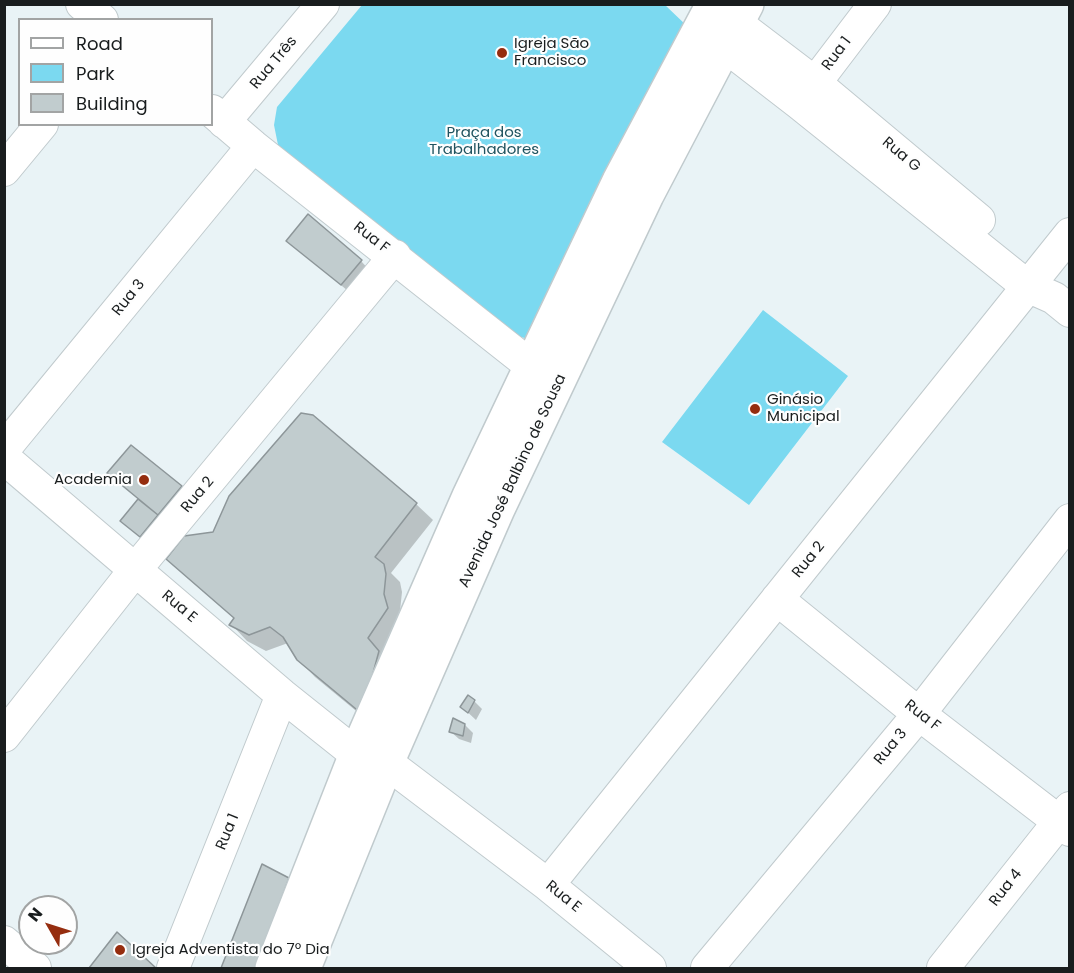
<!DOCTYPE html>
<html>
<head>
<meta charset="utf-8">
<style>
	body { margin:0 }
	#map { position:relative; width:1074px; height:973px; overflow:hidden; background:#e9f3f6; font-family:Poppins,sans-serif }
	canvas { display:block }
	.frame { position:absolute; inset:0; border:6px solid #191d1e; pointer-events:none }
	.legend { position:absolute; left:18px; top:18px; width:195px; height:108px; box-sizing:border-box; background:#fefefe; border:2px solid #a2a4a4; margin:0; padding:8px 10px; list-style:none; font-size:18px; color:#191d1e }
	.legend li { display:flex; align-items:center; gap:12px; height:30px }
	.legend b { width:30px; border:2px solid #a2a4a4 }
	.north { position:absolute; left:18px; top:895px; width:60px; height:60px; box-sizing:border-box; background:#fefefe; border:2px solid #a2a4a4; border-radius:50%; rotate:309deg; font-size:16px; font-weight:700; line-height:24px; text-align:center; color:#191d1e }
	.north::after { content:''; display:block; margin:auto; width:21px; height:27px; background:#952d0f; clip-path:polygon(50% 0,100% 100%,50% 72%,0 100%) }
</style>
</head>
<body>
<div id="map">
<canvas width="1074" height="973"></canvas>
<div class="frame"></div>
<ul class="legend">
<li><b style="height:8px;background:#fff"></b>Road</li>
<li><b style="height:16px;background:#7bd9f0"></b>Park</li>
<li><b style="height:16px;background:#c1ccce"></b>Building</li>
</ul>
<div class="north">N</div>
</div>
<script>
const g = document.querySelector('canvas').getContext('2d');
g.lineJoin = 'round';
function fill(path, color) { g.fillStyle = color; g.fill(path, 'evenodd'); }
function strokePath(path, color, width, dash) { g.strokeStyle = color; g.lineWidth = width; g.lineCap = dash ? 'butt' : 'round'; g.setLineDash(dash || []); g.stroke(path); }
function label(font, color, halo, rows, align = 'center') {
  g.font = font + ' Poppins,sans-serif'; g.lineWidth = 4.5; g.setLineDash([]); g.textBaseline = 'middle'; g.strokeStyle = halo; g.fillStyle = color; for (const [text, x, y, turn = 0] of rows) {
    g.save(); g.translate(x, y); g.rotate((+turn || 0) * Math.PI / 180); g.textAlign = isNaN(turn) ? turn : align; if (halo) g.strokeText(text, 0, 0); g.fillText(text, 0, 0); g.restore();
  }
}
fill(new Path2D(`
	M 362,5 L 665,5 L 687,26 L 541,321 L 525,338 L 503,334 L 279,150 L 274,125 L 277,107 Z
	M 763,310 L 848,376 L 749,505 L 662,442 Z`), '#7bd9f0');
fill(new Path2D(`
	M 288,241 L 361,261 L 373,274 L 354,296 Z
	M 109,473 L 181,487 L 193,499 L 149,544 L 122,521 L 139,500 Z
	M 416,504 L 433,520 L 391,573 L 400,582 L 402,592 L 400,611 L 403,625 L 378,729 L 315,677 L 298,659 L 288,643 L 266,651 L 247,641 L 231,624 L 235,619 L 168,559 Z
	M 474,701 L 482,709 L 476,720 L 462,707 Z
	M 465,725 L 473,733 L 471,743 L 459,739 L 450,731 Z
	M 263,866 L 292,883 L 260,968 L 223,968 Z
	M 117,934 L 154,968 L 91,968 Z`), '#0003');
const building = new Path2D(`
	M 308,214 L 362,260 L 341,285 L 286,241 Z
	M 301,413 L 313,415 L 417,503 L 375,557 L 384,564 L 386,574 L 384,594 L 388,608 L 368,638 L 379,651 L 362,714 L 297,660 L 283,637 L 270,627 L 249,635 L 229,625 L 234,618 L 166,559 L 184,536 L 213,532 L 229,496 Z
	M 131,445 L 182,486 L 158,515 L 107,473 Z
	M 138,499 L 158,515 L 140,537 L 120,521 Z
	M 468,695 L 475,700 L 468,713 L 460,707 Z
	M 453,718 L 465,724 L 463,736 L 449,732 Z
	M 262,864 L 289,878 L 256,968 L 221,968 Z
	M 117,932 L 156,968 L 89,968 Z`);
fill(building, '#c1ccce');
strokePath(building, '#8d9699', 1.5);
const minor = new Path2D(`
	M 82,4 L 102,20
	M 736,23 L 815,83 L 979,220
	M 724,45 L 799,103 L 1027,286 L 1054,298 L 1070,311
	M 802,100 L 875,4
	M 212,111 L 253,146 L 530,365
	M 224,122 L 323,4
	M 4,170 L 42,124
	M 4,449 L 253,146
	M 4,458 L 282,695 L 356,754
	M 777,599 L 919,714 L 1070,830
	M 4,736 L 135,570 L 395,256
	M 387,763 L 548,885 L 650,968
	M 548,885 L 1070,234
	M 4,942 L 35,968
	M 173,968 L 282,695
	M 707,968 L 919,714 L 1070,520
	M 943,968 L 1070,808`);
const major = new Path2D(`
	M 272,968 L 356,754 L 469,496 L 619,181 L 713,4
	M 304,968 L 387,763 L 498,509 L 647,195 L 747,4`);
strokePath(minor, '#c0cacd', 34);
strokePath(major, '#c0cacd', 36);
strokePath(minor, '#fff', 32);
strokePath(major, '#fff', 33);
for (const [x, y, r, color] of [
	[502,53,6,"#952d0f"],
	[755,409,6,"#952d0f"],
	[144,480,6,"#952d0f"],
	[120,950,6,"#952d0f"]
]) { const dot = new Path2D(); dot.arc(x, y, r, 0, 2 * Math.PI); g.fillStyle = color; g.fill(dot); strokePath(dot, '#fefefe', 2); }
label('15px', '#191d1e', '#fefefe', [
	["Igreja São",514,44],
	["Francisco",514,61],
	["Ginásio",767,400],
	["Municipal",767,417],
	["Academia",132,480,"right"],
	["Igreja Adventista do 7º Dia",132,950]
], 'left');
label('15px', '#191d1e', '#fefefe', [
	["Rua 1",837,54,-53],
	["Rua Três",274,63,-50],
	["Rua G",901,155,40],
	["Rua F",371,238,38],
	["Rua 3",129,298,-51],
	["Avenida José Balbino de Sousa",513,481,-65],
	["Rua 2",198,495,-50],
	["Rua 2",809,560,-51],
	["Rua E",179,607,40],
	["Rua F",922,716,38],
	["Rua 3",891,747,-50],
	["Rua 1",228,832,-68],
	["Rua 4",1006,888,-52],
	["Rua E",563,897,39]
]);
label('15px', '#205460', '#fefefe', [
	["Praça dos",484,133],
	["Trabalhadores",484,150]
]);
</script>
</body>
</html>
